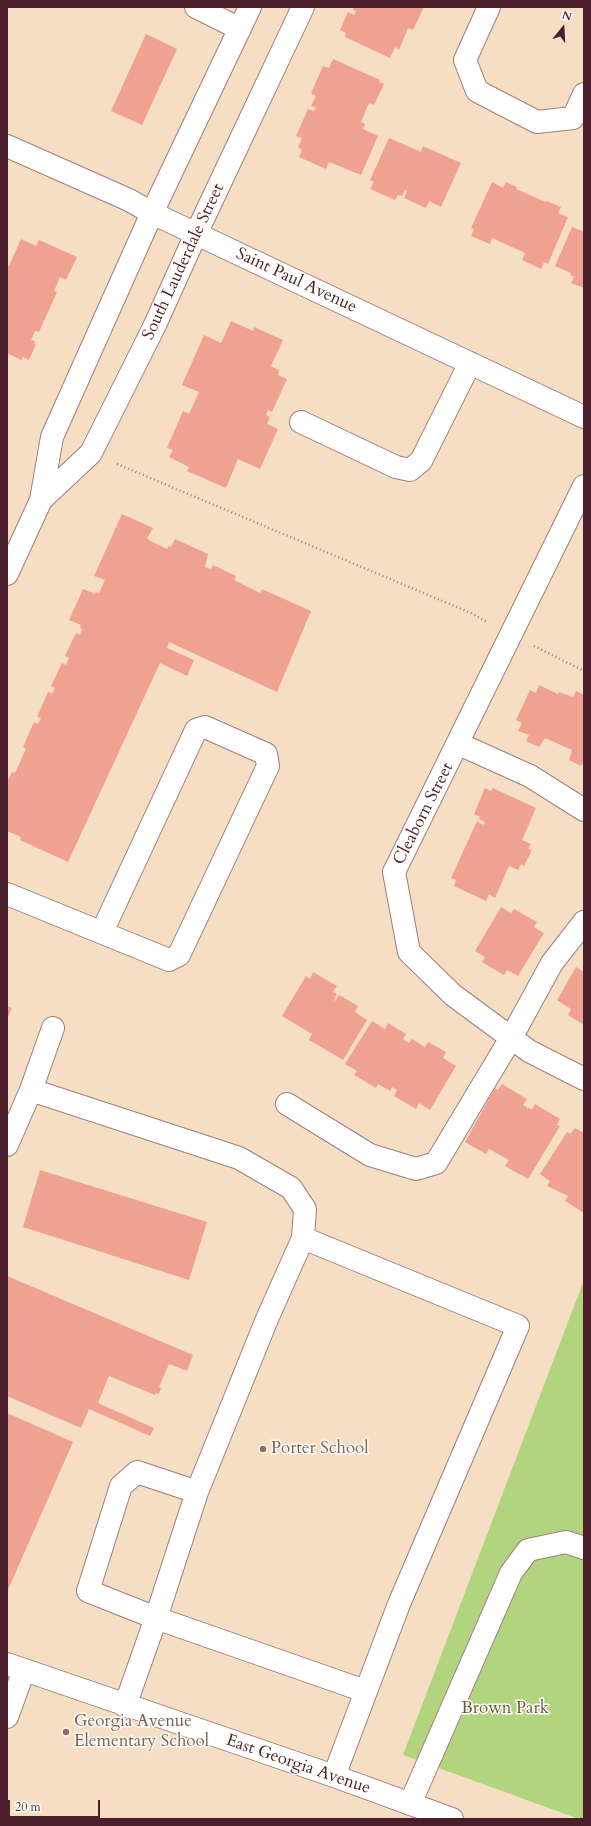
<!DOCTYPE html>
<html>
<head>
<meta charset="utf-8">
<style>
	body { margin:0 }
	#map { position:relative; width:591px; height:1826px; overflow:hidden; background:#f5dec4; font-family:Cardo,serif }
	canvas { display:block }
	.frame { position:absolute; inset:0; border:8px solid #4a1f2b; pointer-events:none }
	.north { position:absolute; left:543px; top:8px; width:40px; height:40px; -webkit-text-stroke:3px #fdfcf7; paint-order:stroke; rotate:18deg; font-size:11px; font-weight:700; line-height:16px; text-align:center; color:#4a1f2b }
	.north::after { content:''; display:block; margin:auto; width:14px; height:18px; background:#4a1f2b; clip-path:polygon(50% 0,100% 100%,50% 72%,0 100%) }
	.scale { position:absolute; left:8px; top:1800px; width:92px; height:18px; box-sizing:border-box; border:2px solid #4a1f2b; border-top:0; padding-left:5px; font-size:12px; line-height:14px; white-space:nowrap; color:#4a1f2b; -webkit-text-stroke:3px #fdfcf7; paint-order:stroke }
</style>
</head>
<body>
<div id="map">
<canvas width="591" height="1826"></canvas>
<div class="frame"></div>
<div class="north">N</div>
<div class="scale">20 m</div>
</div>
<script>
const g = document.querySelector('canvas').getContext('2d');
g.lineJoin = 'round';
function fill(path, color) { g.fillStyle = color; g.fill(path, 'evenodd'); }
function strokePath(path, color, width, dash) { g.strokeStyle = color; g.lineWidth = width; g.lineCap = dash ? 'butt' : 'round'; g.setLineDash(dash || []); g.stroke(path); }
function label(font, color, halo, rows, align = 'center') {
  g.font = font + ' Cardo,serif'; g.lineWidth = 3; g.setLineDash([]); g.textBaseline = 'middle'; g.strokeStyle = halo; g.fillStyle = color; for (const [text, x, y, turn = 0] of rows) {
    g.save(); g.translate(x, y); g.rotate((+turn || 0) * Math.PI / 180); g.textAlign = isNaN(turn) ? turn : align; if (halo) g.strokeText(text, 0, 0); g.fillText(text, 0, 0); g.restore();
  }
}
fill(new Path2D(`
	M 584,1280 L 584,1819 L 579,1819 L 403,1755 Z`), '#b1d57e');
fill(new Path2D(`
	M 354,7 L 424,7 L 413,30 L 408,28 L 399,50 L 395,47 L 390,58 L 345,37 L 346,33 L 340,30 L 348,12 L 354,15 L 356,11 L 353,10 Z
	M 146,34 L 177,49 L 142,125 L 111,111 Z
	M 333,59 L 380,80 L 379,82 L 384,84 L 374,105 L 369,103 L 361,122 L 365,124 L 363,129 L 378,136 L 361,175 L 329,162 L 326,169 L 299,157 L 302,150 L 298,147 L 302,138 L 296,136 L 308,109 L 314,111 L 316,108 L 311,106 L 316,96 L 311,93 L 323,66 L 329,68 Z
	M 389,138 L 421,152 L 423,146 L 461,163 L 441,207 L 429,201 L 426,208 L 404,198 L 407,191 L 405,190 L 402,196 L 398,195 L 395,200 L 370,189 L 374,182 L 370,180 Z
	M 492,182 L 503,188 L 506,182 L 517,187 L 516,189 L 546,202 L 547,201 L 561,207 L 558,213 L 568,217 L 548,264 L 544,262 L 541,269 L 522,260 L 525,253 L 492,238 L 490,244 L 471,236 L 474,229 L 471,228 Z
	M 572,227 L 584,232 L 584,288 L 571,283 L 574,277 L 570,275 L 571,273 L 555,266 Z
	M 21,239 L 36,246 L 39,240 L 77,257 L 66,280 L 60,277 L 54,291 L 57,292 L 39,332 L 35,331 L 31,340 L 35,341 L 34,344 L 36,344 L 29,360 L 23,357 L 21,360 L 7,353 L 7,265 L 9,266 Z
	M 231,321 L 253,331 L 254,327 L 283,340 L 271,366 L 279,370 L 278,375 L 287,379 L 272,412 L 268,410 L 266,415 L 270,417 L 267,424 L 278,429 L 260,469 L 238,459 L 226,488 L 187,471 L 189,467 L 169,457 L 173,450 L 167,448 L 183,411 L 189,414 L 199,392 L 182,385 L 204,335 L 221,343 Z
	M 122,514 L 153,528 L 147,539 L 167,549 L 169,546 L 171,547 L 175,539 L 208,554 L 205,567 L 211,569 L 213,565 L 236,576 L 234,580 L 260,593 L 262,589 L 311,611 L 277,692 L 169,642 L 167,648 L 194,660 L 187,676 L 160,663 L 68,862 L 20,840 L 21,837 L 7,831 L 7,782 L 12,772 L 15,773 L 26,749 L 23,747 L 34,722 L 38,724 L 41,718 L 37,717 L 48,692 L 52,694 L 55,688 L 51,686 L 62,663 L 66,665 L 69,658 L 65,656 L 76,633 L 80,635 L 82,629 L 80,628 L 81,625 L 69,620 L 83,589 L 95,594 L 96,592 L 99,593 L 105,580 L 94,576 Z
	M 539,685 L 558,694 L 559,692 L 573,697 L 576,691 L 584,695 L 584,761 L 581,766 L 569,760 L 572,750 L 545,738 L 539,747 L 526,741 L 529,735 L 518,731 L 522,723 L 516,720 L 530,690 L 536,693 Z
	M 485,788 L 491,791 L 493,788 L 536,808 L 522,840 L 531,844 L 528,849 L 532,850 L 524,866 L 521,864 L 518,870 L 509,866 L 495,898 L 489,894 L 486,901 L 454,886 L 456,880 L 451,878 L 477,821 L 483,825 L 485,822 L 479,819 L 480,817 L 474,814 Z
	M 501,907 L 511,913 L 514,909 L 537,922 L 534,927 L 544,933 L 518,976 L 507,970 L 504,975 L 482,962 L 485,957 L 475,951 Z
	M 576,967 L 584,972 L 584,1025 L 568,1015 L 571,1009 L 557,1000 Z
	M 313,972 L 337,986 L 333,992 L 337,994 L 334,1000 L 335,1001 L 339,995 L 358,1006 L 355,1012 L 367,1020 L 343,1060 L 309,1040 L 312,1034 L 282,1016 L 306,976 L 310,979 Z
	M 7,1006 L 12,1008 L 7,1019 Z
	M 372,1021 L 385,1029 L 388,1023 L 406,1034 L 403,1039 L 409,1043 L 412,1039 L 425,1047 L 428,1042 L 446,1052 L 443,1058 L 456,1066 L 430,1110 L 419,1103 L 416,1109 L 394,1096 L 397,1090 L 392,1087 L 390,1091 L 378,1084 L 376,1088 L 354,1075 L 357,1071 L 345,1064 Z
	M 502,1084 L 527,1099 L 523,1105 L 527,1107 L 527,1110 L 528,1107 L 532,1110 L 535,1104 L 560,1119 L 557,1125 L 560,1126 L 528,1179 L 505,1166 L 509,1160 L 489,1149 L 486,1154 L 465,1142 L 495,1088 L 498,1090 Z
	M 575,1128 L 584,1133 L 584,1213 L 565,1201 L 568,1196 L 547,1186 L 550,1181 L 540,1174 L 567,1132 L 570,1134 Z
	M 40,1170 L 207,1222 L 189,1280 L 23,1227 Z
	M 7,1276 L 193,1355 L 187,1371 L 169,1364 L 159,1387 L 161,1388 L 159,1394 L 156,1393 L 155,1395 L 109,1376 L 98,1403 L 154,1428 L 150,1436 L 89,1409 L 81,1428 L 7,1396 Z
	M 7,1413 L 73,1442 L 7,1592 Z`), '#efa291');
const minor = new Path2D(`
	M 196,7 L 240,29
	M 489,7 L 465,60 L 477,91 L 537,122 L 573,118 L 584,94
	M 7,146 L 129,200 L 152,213 L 584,417
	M 301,422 L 396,467 L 410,470 L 421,461 L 470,363
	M 584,486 L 394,872 L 409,952 L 453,995 L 529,1051 L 584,1079
	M 41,500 L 91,453 L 154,327 L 196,234 L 303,7
	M 7,574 L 41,500 L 52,437 L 152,213 L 250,7
	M 459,744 L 530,776 L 584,810
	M 7,894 L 169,960 L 179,955 L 268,766 L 266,754 L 205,727 L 196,730 L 102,932
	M 53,1028 L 31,1090 L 239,1158 L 291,1188 L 305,1209 L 303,1238
	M 287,1104 L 370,1155 L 416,1169 L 436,1163 L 511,1038 L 552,963 L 584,922
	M 7,1145 L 31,1090
	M 197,1492 L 137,1472 L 121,1486 L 88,1591 L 156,1618 L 365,1691
	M 7,1664 L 334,1776 L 452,1819
	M 125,1706 L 156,1618 L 197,1492 L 267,1319 L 303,1238 L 518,1326 L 399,1604 L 334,1776
	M 7,1717 L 24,1670
	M 410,1804 L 511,1573 L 528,1550 L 566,1542 L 584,1548`);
strokePath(minor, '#a07e78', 24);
strokePath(new Path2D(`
	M 117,464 L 471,613 L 487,622
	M 534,646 L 584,671`), '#a07e78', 2.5, [1, 3]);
strokePath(minor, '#fff', 22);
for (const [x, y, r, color] of [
	[263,1449,4,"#8d6e63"],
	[66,1732,4,"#8d6e63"]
]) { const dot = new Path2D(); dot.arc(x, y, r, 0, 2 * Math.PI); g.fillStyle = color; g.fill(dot); strokePath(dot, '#fdfcf7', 1.5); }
label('17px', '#4a1f2b', '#fdfcf7', [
	["South Lauderdale Street",184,262,-65],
	["Saint Paul Avenue",296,281,25],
	["Cleaborn Street",424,814,-63],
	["East Georgia Avenue",298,1765,19]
]);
label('17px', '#785e54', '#fdfcf7', [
	["Porter School",271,1449],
	["Georgia Avenue",74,1722],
	["Elementary School",74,1742]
], 'left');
label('17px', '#695644', '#fdfcf7', [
	["Brown Park",505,1709]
]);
</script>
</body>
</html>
